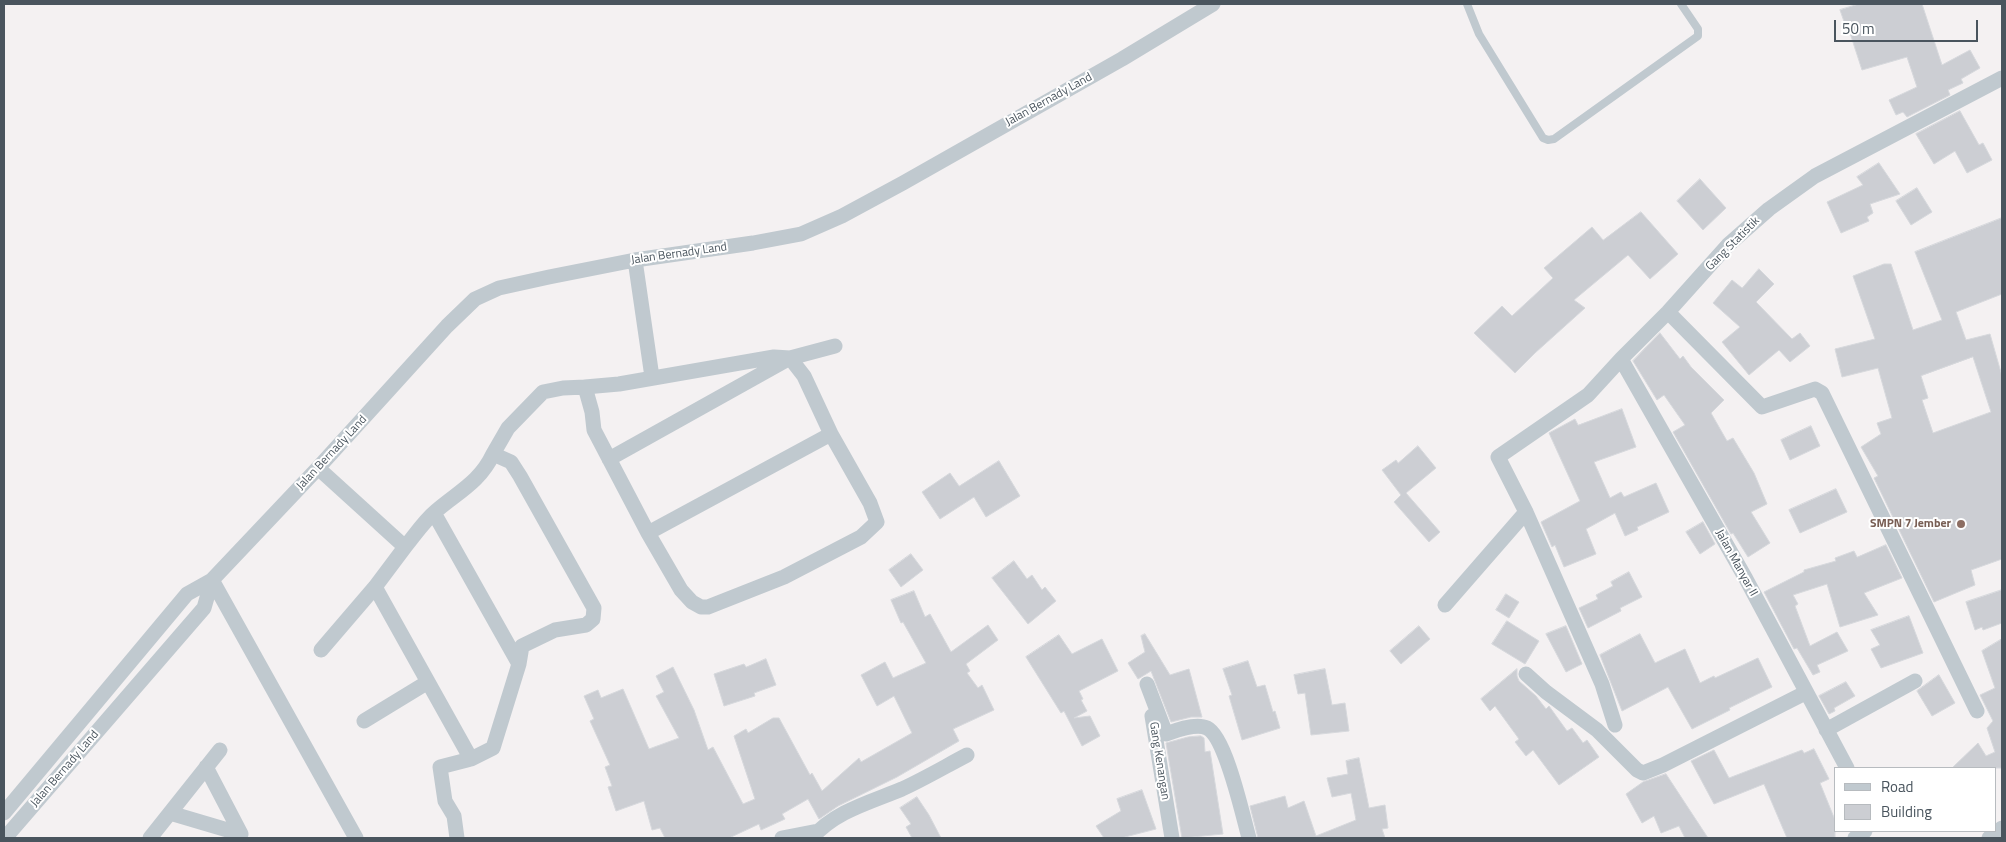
<!DOCTYPE html>
<html>
<head>
<meta charset="utf-8">
<style>
	body { margin:0 }
	#map { position:relative; width:2006px; height:842px; overflow:hidden; background:#f4f1f2; font-family:"Titillium Web",sans-serif }
	canvas { display:block }
	.frame { position:absolute; inset:0; border:5px solid #4a555e; pointer-events:none }
	.legend { position:absolute; left:1834px; top:767px; width:162px; height:65px; box-sizing:border-box; background:#fff; border:1px solid #b7bbbf; margin:0; padding:6px 9px; list-style:none; font-size:15px; color:#4a555e }
	.legend li { display:flex; align-items:center; gap:10px; height:25px }
	.legend b { width:25px; border:1px solid #b7bbbf }
	.scale { position:absolute; left:1834px; top:20px; width:144px; height:22px; box-sizing:border-box; border:2px solid #4a555e; border-top:0; padding-left:6px; font-size:15px; line-height:18px; white-space:nowrap; color:#4a555e; -webkit-text-stroke:4px #fff; paint-order:stroke }
</style>
</head>
<body>
<div id="map">
<canvas width="2006" height="842"></canvas>
<div class="frame"></div>
<ul class="legend">
<li><b style="height:6px;background:#c0c9cf"></b>Road</li>
<li><b style="height:14px;background:#ccced3"></b>Building</li>
</ul>
<div class="scale">50 m</div>
</div>
<script>
const g = document.querySelector('canvas').getContext('2d');
g.lineJoin = 'round';
function fill(path, color) { g.fillStyle = color; g.fill(path, 'evenodd'); }
function strokePath(path, color, width, dash) { g.strokeStyle = color; g.lineWidth = width; g.lineCap = dash ? 'butt' : 'round'; g.setLineDash(dash || []); g.stroke(path); }
function label(font, color, halo, rows, align = 'center') {
  g.font = font + ' "Titillium Web",sans-serif'; g.lineWidth = 4; g.setLineDash([]); g.textBaseline = 'middle'; g.strokeStyle = halo; g.fillStyle = color; for (const [text, x, y, turn = 0] of rows) {
    g.save(); g.translate(x, y); g.rotate((+turn || 0) * Math.PI / 180); g.textAlign = isNaN(turn) ? turn : align; if (halo) g.strokeText(text, 0, 0); g.fillText(text, 0, 0); g.restore();
  }
}
const building = new Path2D(`
	M 1859,4 L 1922,4 L 1942,65 L 1970,50 L 1980,68 L 1961,79 L 1963,83 L 1948,90 L 1950,95 L 1907,117 L 1903,112 L 1896,115 L 1889,100 L 1917,87 L 1907,57 L 1862,70 L 1849,30 L 1847,30 L 1840,10 Z
	M 1960,111 L 1979,145 L 1983,143 L 1992,160 L 1967,173 L 1955,151 L 1934,164 L 1916,134 Z
	M 1879,163 L 1900,194 L 1870,204 L 1873,213 L 1867,217 L 1869,221 L 1841,233 L 1827,202 L 1863,185 L 1857,177 Z
	M 1700,179 L 1726,208 L 1703,230 L 1677,201 Z
	M 1917,188 L 1932,212 L 1911,225 L 1896,201 Z
	M 1641,212 L 1678,254 L 1650,279 L 1628,255 L 1574,300 L 1585,308 L 1535,353 L 1515,373 L 1474,333 L 1502,306 L 1512,316 L 1553,278 L 1544,268 L 1592,227 L 1603,240 Z
	M 2002,218 L 2002,294 L 1956,312 L 1966,340 L 1990,334 L 2002,376 L 2002,559 L 1971,570 L 1975,585 L 1934,602 L 1874,478 L 1878,476 L 1861,447 L 1881,434 L 1877,423 L 1892,418 L 1878,368 L 1842,377 L 1835,349 L 1875,339 L 1853,276 L 1884,264 L 1891,264 L 1913,330 L 1942,320 L 1915,252 ZM 1973,357 L 1991,412 L 1933,433 L 1922,400 L 1928,398 L 1921,376 Z
	M 1759,269 L 1774,284 L 1756,302 L 1792,339 L 1800,333 L 1810,346 L 1790,362 L 1779,350 L 1749,375 L 1722,342 L 1740,327 L 1713,303 L 1732,280 L 1742,288 Z
	M 1660,333 L 1680,359 L 1683,356 L 1691,367 L 1724,400 L 1711,413 L 1727,441 L 1733,438 L 1754,473 L 1767,504 L 1751,512 L 1770,543 L 1748,557 L 1733,533 L 1731,534 L 1673,432 L 1685,425 L 1664,395 L 1657,400 L 1633,361 Z
	M 1622,409 L 1636,447 L 1594,462 L 1610,498 L 1621,492 L 1624,497 L 1656,483 L 1669,512 L 1637,527 L 1638,530 L 1625,536 L 1615,513 L 1586,529 L 1596,554 L 1564,567 L 1555,545 L 1552,547 L 1541,522 L 1580,501 L 1549,433 L 1575,419 L 1578,425 Z
	M 1811,426 L 1820,446 L 1790,460 L 1781,440 Z
	M 1418,446 L 1436,468 L 1406,493 L 1440,532 L 1429,542 L 1394,502 L 1401,495 L 1382,470 L 1396,460 L 1398,463 Z
	M 999,461 L 1020,496 L 986,517 L 974,497 L 940,519 L 922,492 L 950,473 L 959,486 Z
	M 1836,489 L 1847,512 L 1800,533 L 1789,510 Z
	M 1703,522 L 1715,544 L 1700,554 L 1686,532 Z
	M 1886,545 L 1902,578 L 1864,593 L 1878,615 L 1840,627 L 1827,584 L 1793,595 L 1798,604 L 1795,606 L 1810,646 L 1837,632 L 1848,651 L 1817,665 L 1820,672 L 1813,675 L 1797,648 L 1794,649 L 1764,592 L 1804,572 L 1804,570 L 1836,561 L 1835,558 L 1854,551 L 1857,557 Z
	M 911,554 L 923,570 L 901,587 L 889,570 Z
	M 1014,561 L 1027,579 L 1032,575 L 1042,590 L 1045,587 L 1056,601 L 1028,624 L 992,578 Z
	M 1629,572 L 1642,597 L 1620,608 L 1621,611 L 1588,628 L 1579,608 L 1598,599 L 1596,595 L 1613,586 L 1611,582 Z
	M 2002,590 L 2002,623 L 1983,630 L 1982,627 L 1975,630 L 1966,602 Z
	M 914,591 L 925,617 L 930,614 L 951,652 L 988,625 L 998,640 L 966,664 L 970,671 L 967,673 L 978,688 L 982,685 L 994,710 L 953,729 L 959,741 L 897,777 L 838,806 L 819,819 L 808,799 L 782,814 L 785,819 L 761,830 L 759,824 L 729,838 L 665,838 L 660,828 L 652,830 L 644,801 L 616,811 L 608,787 L 612,786 L 605,767 L 610,765 L 590,721 L 594,719 L 584,696 L 598,690 L 601,698 L 623,689 L 649,749 L 679,738 L 656,696 L 664,692 L 656,676 L 673,667 L 694,710 L 708,750 L 713,747 L 743,804 L 755,799 L 734,736 L 746,729 L 748,733 L 773,718 L 779,718 L 810,775 L 812,773 L 822,791 L 859,758 L 861,762 L 912,733 L 894,696 L 877,706 L 861,675 L 885,662 L 893,678 L 926,663 L 903,622 L 901,623 L 891,600 Z
	M 1506,594 L 1519,602 L 1509,618 L 1496,610 Z
	M 1909,616 L 1923,653 L 1881,668 L 1871,649 L 1880,645 L 1871,630 Z
	M 1507,621 L 1539,641 L 1525,664 L 1492,644 Z
	M 1419,626 L 1430,639 L 1401,664 L 1390,651 Z
	M 1566,626 L 1582,664 L 1566,672 L 1546,634 Z
	M 1145,634 L 1170,675 L 1189,669 L 1202,717 L 1191,717 L 1171,722 L 1151,671 L 1138,679 L 1128,663 L 1145,652 L 1141,636 Z
	M 1640,634 L 1655,663 L 1685,649 L 1700,683 L 1714,676 L 1715,678 L 1758,658 L 1772,687 L 1729,708 L 1730,710 L 1692,729 L 1668,687 L 1622,711 L 1600,655 Z
	M 1059,635 L 1072,654 L 1102,639 L 1118,671 L 1079,691 L 1083,699 L 1081,700 L 1087,711 L 1074,718 L 1090,716 L 1100,736 L 1082,746 L 1064,711 L 1061,713 L 1026,657 Z
	M 2002,639 L 2002,768 L 1952,768 L 1978,743 L 1986,756 L 1995,752 L 1987,728 L 1993,721 L 1980,695 L 1995,688 L 1982,651 Z
	M 766,659 L 776,685 L 754,693 L 755,696 L 724,706 L 714,674 L 744,664 L 746,667 Z
	M 1248,661 L 1257,687 L 1265,685 L 1273,712 L 1275,711 L 1280,728 L 1242,740 L 1229,696 L 1232,695 L 1223,669 Z
	M 1325,669 L 1332,705 L 1345,703 L 1349,731 L 1311,735 L 1305,693 L 1298,694 L 1294,675 Z
	M 1517,669 L 1517,676 L 1519,681 L 1536,696 L 1546,709 L 1549,706 L 1567,731 L 1572,728 L 1583,743 L 1587,740 L 1599,757 L 1559,785 L 1533,750 L 1526,756 L 1515,742 L 1519,739 L 1495,706 L 1490,711 L 1481,699 Z
	M 1939,675 L 1955,703 L 1932,716 L 1917,691 Z
	M 1846,682 L 1855,696 L 1834,708 L 1835,711 L 1829,714 L 1819,696 Z
	M 1201,736 L 1204,738 L 1205,752 L 1210,751 L 1223,834 L 1182,838 L 1166,743 L 1188,737 Z
	M 1814,749 L 1829,779 L 1820,783 L 1835,820 L 1835,838 L 1787,838 L 1764,784 L 1714,804 L 1691,761 L 1714,750 L 1729,778 L 1802,750 L 1804,753 Z
	M 1359,758 L 1369,808 L 1385,805 L 1388,828 L 1382,829 L 1385,838 L 1258,838 L 1250,806 L 1285,796 L 1288,808 L 1304,801 L 1316,836 L 1356,820 L 1351,793 L 1332,797 L 1327,778 L 1348,774 L 1346,761 Z
	M 1666,774 L 1708,838 L 1685,838 L 1679,826 L 1661,833 L 1654,816 L 1642,823 L 1626,794 L 1643,782 Z
	M 1142,790 L 1156,829 L 1121,838 L 1104,838 L 1096,826 L 1121,811 L 1117,799 Z
	M 917,797 L 929,815 L 941,838 L 912,838 L 906,827 L 911,824 L 900,808 Z`);
fill(building, '#ccced3');
strokePath(building, '#d6d8dc', 1);
strokePath(new Path2D(`
	M 1467,4 L 1479,34 L 1543,138 L 1548,140 L 1554,139 L 1698,36 L 1698,29 L 1681,4`), '#c0c9cf', 8);
strokePath(new Path2D(`
	M 635,260 L 652,377
	M 1668,312 L 1762,407 L 1815,389 L 1822,393 L 1977,711
	M 774,357 L 790,358 L 804,376 L 831,434 L 870,503 L 877,522 L 861,537 L 784,577 L 708,607 L 701,607 L 692,602 L 681,590 L 648,533 L 594,430 L 592,412 L 585,387 L 619,384 Z
	M 1621,359 L 1746,579 L 1847,768
	M 493,454 L 508,428 L 543,392 L 563,388 L 585,387
	M 609,459 L 790,358 L 835,346
	M 318,468 L 405,547 L 375,587 L 321,650
	M 434,513 L 519,664
	M 648,533 L 831,434
	M 405,547 C 415,535 424,521 436,511 C 458,492 480,482 493,454 L 511,462 L 520,476 L 594,608 L 593,619 L 586,625 L 555,630 L 522,646 L 519,664 L 493,748 L 471,759 L 440,767 L 445,801 L 454,816 L 457,838
	M 212,580 L 356,838
	M 375,587 L 471,759
	M 1445,605 L 1526,512
	M 1526,674 L 1546,692 L 1597,730 L 1637,770 L 1643,773 L 1663,765 L 1805,693
	M 1147,684 L 1166,734 C 1176,730 1197,723 1207,728 C 1226,737 1243,817 1249,838
	M 1152,716 L 1172,838
	M 364,721 L 428,682
	M 1615,725 L 1602,684 L 1526,512 L 1498,457 L 1588,395 L 1621,359 L 1668,312 L 1728,245 L 1769,209 L 1815,176 L 2002,78
	M 1826,730 L 1915,681
	M 4,813 L 187,594 L 212,580 L 318,468 L 447,326 L 475,299 L 499,288 L 549,277 L 635,260 L 753,243 L 801,234 L 842,216 L 903,183 L 1122,59 L 1213,4
	M 170,813 L 241,834 L 206,767
	M 5,838 L 204,608 L 212,580
	M 150,838 L 220,750
	M 782,838 L 818,831
	M 812,838 C 835,811 871,802 902,789 C 924,779 946,766 967,755
	M 1855,838 L 1865,831
	M 1989,838 L 2002,828`), '#c0c9cf', 15);
for (const [x, y, r, color] of [
	[1961,524,5,"#8d6e63"]
]) { const dot = new Path2D(); dot.arc(x, y, r, 0, 2 * Math.PI); g.fillStyle = color; g.fill(dot); strokePath(dot, '#fff', 2); }
label('12px', '#4a555e', '#fff', [
	["Jalan Bernady Land",1049,100,-29],
	["Gang Statistik",1733,244,-45],
	["Jalan Bernady Land",679,254,-8],
	["Jalan Bernady Land",332,453,-47],
	["Jalan Manyar II",1736,563,61],
	["Gang Kenangan",1159,761,81],
	["Jalan Bernady Land",65,769,-49]
]);
label('bold 12px', '#785e54', '#fff', [
	["SMPN 7 Jember",1951,524]
], 'right');
</script>
</body>
</html>
